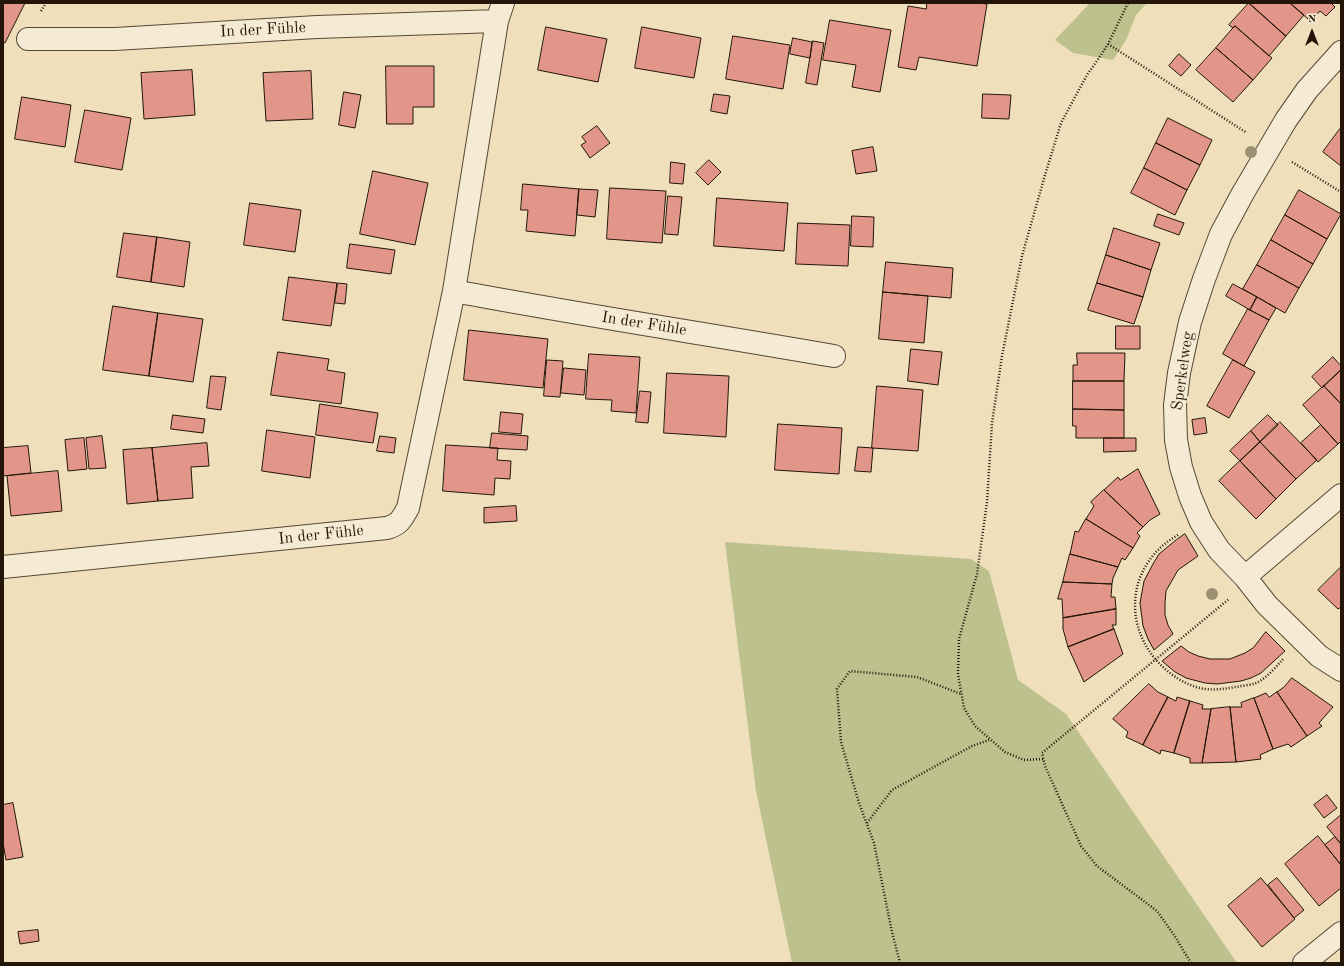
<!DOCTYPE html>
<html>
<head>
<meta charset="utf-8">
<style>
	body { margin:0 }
	#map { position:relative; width:1344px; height:966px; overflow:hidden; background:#efdfbb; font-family:"Old Standard TT",serif }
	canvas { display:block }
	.frame { position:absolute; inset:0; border:4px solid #231609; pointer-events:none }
	.north { position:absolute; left:1292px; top:12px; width:40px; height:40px; -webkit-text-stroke:3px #f5ead3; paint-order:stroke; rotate:0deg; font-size:11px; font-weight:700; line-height:16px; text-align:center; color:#231609 }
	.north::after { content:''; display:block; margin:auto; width:14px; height:18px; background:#231609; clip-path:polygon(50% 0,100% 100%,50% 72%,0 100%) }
</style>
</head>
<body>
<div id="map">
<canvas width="1344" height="966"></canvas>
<div class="frame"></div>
<div class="north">N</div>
</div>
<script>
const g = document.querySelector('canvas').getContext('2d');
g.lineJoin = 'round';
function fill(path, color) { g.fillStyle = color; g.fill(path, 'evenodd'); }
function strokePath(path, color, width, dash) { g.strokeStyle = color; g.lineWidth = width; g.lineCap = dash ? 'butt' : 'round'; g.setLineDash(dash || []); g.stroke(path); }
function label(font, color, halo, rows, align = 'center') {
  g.font = font + ' "Old Standard TT",serif'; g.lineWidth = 3; g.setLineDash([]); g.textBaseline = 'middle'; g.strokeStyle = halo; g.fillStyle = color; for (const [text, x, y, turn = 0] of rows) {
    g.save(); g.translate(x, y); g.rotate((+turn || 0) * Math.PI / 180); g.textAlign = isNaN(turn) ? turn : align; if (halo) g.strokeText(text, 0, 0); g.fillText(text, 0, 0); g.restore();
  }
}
fill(new Path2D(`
	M 1090,3 L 1147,3 L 1136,15 L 1126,40 L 1113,60 L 1073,53 L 1055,40 Z
	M 725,542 L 971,559 L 989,571 L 1018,680 L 1066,714 L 1237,963 L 792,963 L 756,791 Z`), '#bcc18e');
const building = new Path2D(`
	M 3,3 L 25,3 L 5,43 L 3,42 Z
	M 927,3 L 978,3 L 987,4 L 977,66 L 919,57 L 916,70 L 898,67 L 908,6 L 926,9 Z
	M 1249,3 L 1286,36 L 1269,56 L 1235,26 L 1233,28 L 1229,25 Z
	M 1249,3 L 1290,3 L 1304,15 L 1286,36 Z
	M 1290,3 L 1331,3 L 1335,7 L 1326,16 L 1320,11 L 1311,21 Z
	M 830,20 L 891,30 L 880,92 L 852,87 L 856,65 L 823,60 Z
	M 1235,26 L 1272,58 L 1253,80 L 1216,48 Z
	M 546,27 L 607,39 L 598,82 L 538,70 Z
	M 642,27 L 701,38 L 694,78 L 635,68 Z
	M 733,36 L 790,45 L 783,89 L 726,79 Z
	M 793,38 L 812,42 L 810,58 L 790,54 Z
	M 813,41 L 824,43 L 817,85 L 806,83 Z
	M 1216,48 L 1253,80 L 1233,102 L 1196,70 Z
	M 1179,54 L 1191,65 L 1181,76 L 1169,66 Z
	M 386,66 L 434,66 L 434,107 L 413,107 L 413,124 L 387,124 Z
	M 192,70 L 195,115 L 144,119 L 141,73 Z
	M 311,71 L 313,119 L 266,121 L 263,73 Z
	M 344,92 L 361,95 L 355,128 L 339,125 Z
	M 714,94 L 730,96 L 727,114 L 711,111 Z
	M 983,94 L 1011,95 L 1009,119 L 982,118 Z
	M 22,97 L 71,105 L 65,147 L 15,139 Z
	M 85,110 L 131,118 L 122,170 L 75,162 Z
	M 1168,118 L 1212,140 L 1200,165 L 1156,143 Z
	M 597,126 L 610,143 L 590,158 L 581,145 L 586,142 L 582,137 Z
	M 1340,129 L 1341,130 L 1341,166 L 1323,152 Z
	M 1156,143 L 1200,165 L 1187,190 L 1144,168 Z
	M 873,147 L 877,171 L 856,174 L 852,151 Z
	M 709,160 L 721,172 L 708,185 L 696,173 Z
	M 671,162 L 685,164 L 683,184 L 670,183 Z
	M 1144,168 L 1187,190 L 1175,215 L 1131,193 Z
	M 373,171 L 428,183 L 415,245 L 360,234 Z
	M 523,184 L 579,189 L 575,236 L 526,231 L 528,210 L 521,210 Z
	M 610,188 L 666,191 L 662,243 L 607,239 Z
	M 579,189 L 598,190 L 595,217 L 577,215 Z
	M 1299,190 L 1341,214 L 1327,239 L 1285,215 Z
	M 668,196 L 682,197 L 678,235 L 665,234 Z
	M 717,198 L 788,203 L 784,251 L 714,246 Z
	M 250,203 L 301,210 L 295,252 L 244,245 Z
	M 1158,214 L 1184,223 L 1179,235 L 1154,226 Z
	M 1285,215 L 1327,239 L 1313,264 L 1271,240 Z
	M 852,216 L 874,217 L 873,247 L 851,246 Z
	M 798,223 L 850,225 L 848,266 L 796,264 Z
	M 1114,228 L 1160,243 L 1151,270 L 1106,255 Z
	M 124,233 L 157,237 L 151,282 L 117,277 Z
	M 157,237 L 190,242 L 184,287 L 151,282 Z
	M 1271,240 L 1313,264 L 1299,288 L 1257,265 Z
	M 350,244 L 395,250 L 391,274 L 347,268 Z
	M 1106,255 L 1151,270 L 1143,297 L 1097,283 Z
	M 886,262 L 953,268 L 951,298 L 883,292 Z
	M 1257,265 L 1299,288 L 1285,313 L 1243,289 Z
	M 289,277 L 337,283 L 331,326 L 283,320 Z
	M 338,283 L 347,284 L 345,304 L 335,303 Z
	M 1097,283 L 1143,297 L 1134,324 L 1088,310 Z
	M 1233,284 L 1257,297 L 1250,310 L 1226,296 Z
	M 883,292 L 928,296 L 924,343 L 879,339 Z
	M 1257,297 L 1276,308 L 1269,320 L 1250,310 Z
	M 113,306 L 158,313 L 149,376 L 103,370 Z
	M 1248,309 L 1269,320 L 1244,366 L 1223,354 Z
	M 158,313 L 203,319 L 193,382 L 149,376 Z
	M 1116,326 L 1140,326 L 1140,349 L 1116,349 Z
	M 469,330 L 548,339 L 543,388 L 464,380 Z
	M 911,349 L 942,352 L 938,385 L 908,381 Z
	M 278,352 L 329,359 L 327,370 L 345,373 L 341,404 L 271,395 Z
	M 1077,353 L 1125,353 L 1124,381 L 1073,381 L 1073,365 L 1077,365 Z
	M 589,354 L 640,357 L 636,413 L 611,411 L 612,400 L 586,399 Z
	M 1333,357 L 1341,366 L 1341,370 L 1322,388 L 1312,377 Z
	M 547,360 L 563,361 L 560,397 L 544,396 Z
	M 1233,360 L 1255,372 L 1229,418 L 1207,406 Z
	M 564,368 L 586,370 L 584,395 L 561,393 Z
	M 1341,370 L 1341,404 L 1324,386 Z
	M 667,373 L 729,376 L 726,437 L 664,433 Z
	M 211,376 L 226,377 L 221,410 L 207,408 Z
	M 1073,381 L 1124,381 L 1124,410 L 1073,409 Z
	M 877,386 L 923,390 L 918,451 L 872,448 Z
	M 1324,386 L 1341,404 L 1341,441 L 1338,444 L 1303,405 Z
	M 640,391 L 651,392 L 648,423 L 636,422 Z
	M 320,404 L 378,413 L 373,443 L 316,435 Z
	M 1073,409 L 1124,410 L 1124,438 L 1076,438 L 1076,426 L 1073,426 Z
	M 501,412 L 523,414 L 521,434 L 499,432 Z
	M 173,415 L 205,419 L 203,433 L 171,429 Z
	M 1268,415 L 1278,425 L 1260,442 L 1251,431 Z
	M 1205,418 L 1207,433 L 1194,435 L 1192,420 Z
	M 1280,422 L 1317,460 L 1296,479 L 1260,442 Z
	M 778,424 L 842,428 L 839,474 L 775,470 Z
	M 1321,425 L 1338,444 L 1318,462 L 1301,443 Z
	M 267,430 L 315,437 L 310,478 L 262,471 Z
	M 1251,431 L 1260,442 L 1240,461 L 1230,451 Z
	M 492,433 L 528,436 L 527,450 L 490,448 Z
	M 102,436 L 106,468 L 89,469 L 86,438 Z
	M 380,436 L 396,438 L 394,453 L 377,451 Z
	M 84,438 L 87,469 L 68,471 L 65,440 Z
	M 1104,438 L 1136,438 L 1136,451 L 1104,452 Z
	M 1260,442 L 1296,479 L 1276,499 L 1240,461 Z
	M 207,443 L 209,466 L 191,467 L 193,498 L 158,501 L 152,448 Z
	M 446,445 L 498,448 L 497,460 L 511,461 L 510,479 L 495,478 L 494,495 L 443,491 Z
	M 28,446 L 31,473 L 3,476 L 3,448 Z
	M 858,447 L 873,448 L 871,472 L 855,471 Z
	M 152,448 L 158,501 L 127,504 L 123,450 Z
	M 1240,461 L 1276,499 L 1256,519 L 1219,481 Z
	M 1138,469 L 1160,514 L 1150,520 L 1143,527 L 1104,490 L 1118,477 L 1120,480 Z
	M 58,471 L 62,511 L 11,516 L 7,476 Z
	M 1104,490 L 1143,527 L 1137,533 L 1140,536 L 1133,548 L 1086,519 L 1094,506 L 1091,502 Z
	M 516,506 L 517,521 L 484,523 L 484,508 Z
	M 1086,519 L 1133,548 L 1125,560 L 1122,558 L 1118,567 L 1070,554 L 1075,531 L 1078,532 Z
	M 1185,534 L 1198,556 L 1178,570 L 1166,591 L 1165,603 L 1165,615 L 1168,625 L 1173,634 L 1154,650 L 1148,639 L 1143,626 L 1140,603 L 1144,581 L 1153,564 L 1159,554 L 1176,540 Z
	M 1070,554 L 1118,567 L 1113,578 L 1112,584 L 1063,582 Z
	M 1341,567 L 1341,607 L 1338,609 L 1318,590 Z
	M 1063,582 L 1112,584 L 1111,597 L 1115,597 L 1116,609 L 1063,618 L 1062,599 L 1058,599 Z
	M 1116,609 L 1116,625 L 1112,625 L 1114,629 L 1068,647 L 1063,629 L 1063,618 Z
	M 1114,629 L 1123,654 L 1084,682 L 1068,647 Z
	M 1266,632 L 1285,651 L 1261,673 L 1251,678 L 1241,681 L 1217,684 L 1205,683 L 1186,678 L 1175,672 L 1162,661 L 1181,646 L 1189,652 L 1198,656 L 1210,659 L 1230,659 L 1245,653 L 1253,648 Z
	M 1292,678 L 1333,707 L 1319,723 L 1322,726 L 1307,736 L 1277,692 L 1284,687 Z
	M 1149,684 L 1158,692 L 1168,697 L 1143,745 L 1126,737 L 1128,732 L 1113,719 Z
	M 1277,692 L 1307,736 L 1291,747 L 1288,744 L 1273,749 L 1254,698 L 1266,693 L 1269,697 Z
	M 1168,697 L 1176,701 L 1177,697 L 1190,701 L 1174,753 L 1161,750 L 1160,754 L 1143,745 Z
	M 1254,698 L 1273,749 L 1260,755 L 1261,759 L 1236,762 L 1230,707 L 1242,707 L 1241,703 Z
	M 1190,701 L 1203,705 L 1202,709 L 1211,709 L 1202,763 L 1190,763 L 1190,758 L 1174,753 Z
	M 1230,707 L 1236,762 L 1202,763 L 1211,709 Z
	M 1327,795 L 1337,808 L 1324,818 L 1314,805 Z
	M 13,803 L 23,857 L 6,860 L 3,843 L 3,805 Z
	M 1341,815 L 1341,844 L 1327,827 Z
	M 1318,836 L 1341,865 L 1341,888 L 1319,906 L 1285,864 Z
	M 1335,837 L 1341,844 L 1341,865 L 1325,845 Z
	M 1261,878 L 1295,919 L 1262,947 L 1228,906 Z
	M 1277,878 L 1304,910 L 1294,918 L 1268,885 Z
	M 38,930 L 39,941 L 20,944 L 18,932 Z`);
fill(building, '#e2968a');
strokePath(building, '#231609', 1);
const minor = new Path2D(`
	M 503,3 L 497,21 L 454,291 C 581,315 708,334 834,356
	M 28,39 L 115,39 L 317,27 L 497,21
	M 1341,52 L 1307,90 L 1286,120 L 1243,193 L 1221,234 L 1204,279 L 1190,322 L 1179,373 L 1175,405 L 1176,440 L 1181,467 L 1190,496 L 1201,522 L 1219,550 L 1245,577 L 1267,605 L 1319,656 L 1341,670
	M 3,567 L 387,528 C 400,524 401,520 408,508 L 454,291
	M 1245,577 L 1341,495
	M 1304,963 L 1341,933`);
strokePath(minor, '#564836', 24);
strokePath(new Path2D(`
	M 41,11 L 46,3
	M 1108,44 L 1247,133
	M 1292,162 L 1341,192
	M 1178,535 C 1126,564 1121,629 1164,668 C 1175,678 1190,687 1205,689 C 1215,690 1225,689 1235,687 C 1242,686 1250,685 1256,683 C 1267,678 1276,667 1283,659
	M 1043,759 L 1024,760 L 1005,752 L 975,726 L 964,708 L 958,674 L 959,639 L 977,574 L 987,502 L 992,423 L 1002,356 L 1022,256 L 1045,175 L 1061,123 L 1087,75 L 1101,55 L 1108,44 L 1128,3
	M 867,823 L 892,790 L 972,746 L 989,740
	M 900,963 L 892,932 L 874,843 L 859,803 L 841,742 L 837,689 L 850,671 L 917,677 L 961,694
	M 1191,963 L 1174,935 L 1157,911 L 1097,866 L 1081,846 L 1045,766 L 1042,753 L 1229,599`), '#231609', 2.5, [1, 2]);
strokePath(minor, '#f5ead3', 22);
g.fillStyle = '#9c9173';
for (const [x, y] of [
	[1251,152],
	[1212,594]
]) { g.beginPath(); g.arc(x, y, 6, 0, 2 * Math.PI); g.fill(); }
label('16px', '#231609', '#f5ead3', [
	["In der Fühle",263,30,-3],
	["In der Fühle",644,324,9],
	["Sperkelweg",1183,371,-82],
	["In der Fühle",321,535,-6]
]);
</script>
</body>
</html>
